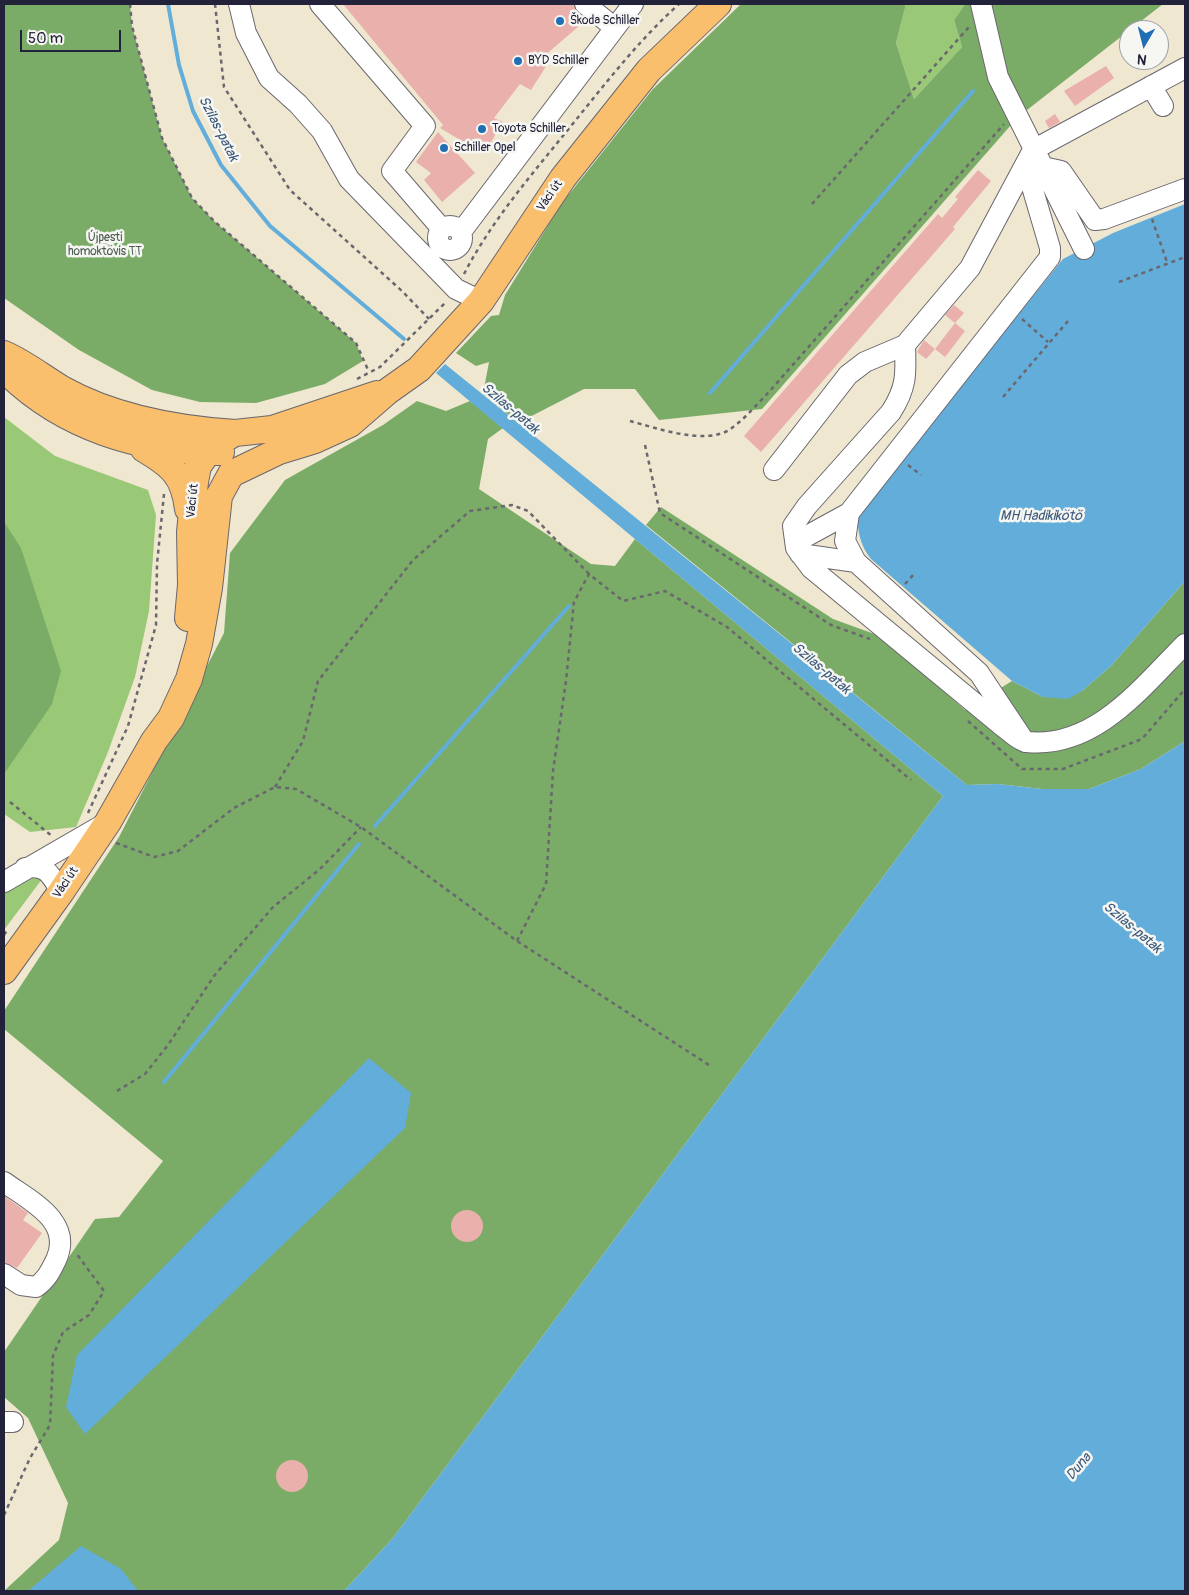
<!DOCTYPE html>
<html>
<head>
<meta charset="utf-8">
<style>
	body { margin:0 }
	#map { position:relative; width:1189px; height:1595px; overflow:hidden; background:#efe7cf; font-family:Pangolin,sans-serif }
	canvas { display:block }
	.frame { position:absolute; inset:0; border:5px solid #22223b; pointer-events:none }
	.north { position:absolute; left:1119px; top:20px; width:50px; height:50px; box-sizing:border-box; background:#f6f6f2; border:1px solid #a1a1a9; border-radius:50%; rotate:188deg; font-size:14px; font-weight:700; line-height:20px; text-align:center; color:#22223b }
	.north::after { content:''; display:block; margin:auto; width:18px; height:22px; background:#1f6fb2; clip-path:polygon(50% 0,100% 100%,50% 72%,0 100%) }
	.scale { position:absolute; left:20px; top:30px; width:101px; height:22px; box-sizing:border-box; border:2px solid #22223b; border-top:0; padding-left:6px; font-size:15px; line-height:18px; white-space:nowrap; color:#22223b; -webkit-text-stroke:4px #f6f6f2; paint-order:stroke }
</style>
</head>
<body>
<div id="map">
<canvas width="1189" height="1595"></canvas>
<div class="frame"></div>
<div class="north">N</div>
<div class="scale">50 m</div>
</div>
<script>
const g = document.querySelector('canvas').getContext('2d');
g.lineJoin = 'round';
function fill(path, color) { g.fillStyle = color; g.fill(path, 'evenodd'); }
function strokePath(path, color, width, dash) { g.strokeStyle = color; g.lineWidth = width; g.lineCap = dash ? 'butt' : 'round'; g.setLineDash(dash || []); g.stroke(path); }
function label(font, color, halo, rows, align = 'center') {
  g.font = font + ' Pangolin,sans-serif'; g.lineWidth = 5; g.setLineDash([]); g.textBaseline = 'middle'; g.strokeStyle = halo; g.fillStyle = color; for (const [text, x, y, turn = 0] of rows) {
    g.save(); g.translate(x, y); g.rotate((+turn || 0) * Math.PI / 180); g.textAlign = isNaN(turn) ? turn : align; if (halo) g.strokeText(text, 0, 0); g.fillText(text, 0, 0); g.restore();
  }
}
fill(new Path2D(`
	M 906,4 L 965,4 L 954,20 L 962,47 L 914,99 L 896,43 Z
	M 4,417 L 55,456 L 148,490 L 156,515 L 149,611 L 135,677 L 108,752 L 76,827 L 30,832 L 4,814 Z
	M 23,874 L 45,875 L 4,930 L 4,894 Z`), '#99c876');
fill(new Path2D(`
	M 4,4 L 130,4 L 132,26 L 162,138 L 192,198 L 214,221 L 356,343 L 363,361 L 325,384 L 256,403 L 200,402 L 152,390 L 79,350 L 4,298 Z
	M 741,4 L 906,4 L 896,43 L 914,99 L 962,47 L 954,20 L 965,4 L 1163,4 L 1018,117 L 762,409 L 659,420 L 635,389 L 584,389 L 518,423 L 483,394 L 489,362 L 476,366 L 456,353 L 491,316 L 499,315 L 505,295 L 562,203 L 653,89 Z
	M 417,401 L 446,411 L 470,401 L 503,428 L 488,439 L 479,489 L 591,564 L 615,566 L 635,539 L 943,796 L 393,1538 L 344,1591 L 4,1591 L 59,1540 L 68,1503 L 28,1418 L 4,1397 L 4,1352 L 95,1219 L 119,1217 L 163,1161 L 4,1029 L 4,1011 L 119,837 L 224,633 L 230,553 L 285,480 L 383,425 Z
	M 661,507 L 833,619 L 880,636 L 965,710 L 1012,681 L 1043,697 L 1082,691 L 1111,666 L 1185,581 L 1185,741 L 1141,769 L 1089,789 L 1042,789 L 998,784 L 967,785 L 646,525 Z
	M 4,522 L 21,548 L 61,671 L 52,704 L 4,774 Z`), '#7aac67');
fill(new Path2D(`
	M 1185,204 L 1185,581 L 1111,666 L 1082,691 L 1068,699 L 1043,697 L 1012,681 L 871,559 C 860,545 857,531 858,513 L 1063,259 L 1113,233 Z
	M 445,364 L 967,785 L 998,784 L 1042,789 L 1089,789 L 1141,769 L 1185,741 L 1185,1591 L 344,1591 L 393,1538 L 943,796 L 436,373 Z
	M 369,1058 L 411,1093 L 405,1128 L 85,1434 L 66,1407 L 77,1355 Z
	M 81,1546 L 121,1569 L 138,1591 L 28,1591 Z`), '#62adda');
strokePath(new Path2D(`
	M 168,4 L 179,65 L 193,111 L 221,165 L 270,226 L 404,339
	M 710,393 L 973,91
	M 375,826 L 569,606
	M 164,1082 L 359,844`), '#62adda', 4);
fill(new Path2D(`
	M 343,4 L 573,4 L 577,13 L 586,20 L 543,57 L 550,60 L 531,90 L 520,84 L 494,118 L 503,122 L 484,154 L 440,128 L 443,125 Z
	M 1106,66 L 1114,78 L 1075,106 L 1064,91 Z
	M 1055,114 L 1060,122 L 1049,128 L 1045,121 Z
	M 438,132 L 475,173 L 442,202 L 424,180 L 431,173 L 416,162 Z
	M 978,170 L 991,181 L 953,227 L 955,229 L 761,452 L 744,436 L 938,214 L 942,218 L 958,199 L 955,197 Z
	M 954,305 L 964,313 L 955,323 L 945,315 Z
	M 955,323 L 965,331 L 945,357 L 935,349 Z
	M 924,340 L 935,349 L 926,359 L 917,352 Z
	M 4,1196 L 28,1213 L 23,1220 L 42,1233 L 17,1268 L 4,1262 Z
	M451 1226a16 16 0 1 1 32 0a16 16 0 1 1-32 0Z
	M276 1476a16 16 0 1 1 32 0a16 16 0 1 1-32 0Z`), '#e9b0ac');
const minor = new Path2D(`
	M 239,4 L 246,33 L 269,78 L 298,104 L 322,131 L 349,179 L 456,289 L 481,301
	M 320,4 L 425,126 L 392,171 L 442,229
	M 585,4 L 615,28
	M 981,4 L 998,77 L 1084,249
	M 1151,86 L 1163,106
	M438 238a12 12 0 1 1 24 0a12 12 0 1 1-24 0Z
	M 461,232 L 633,4
	M 905,345 C 906,374 907,387 891,412 L 807,506 L 793,526 L 796,548 L 811,568 L 1001,725 C 1008,730 1019,741 1027,742 C 1095,749 1142,687 1185,644
	M 774,470 L 848,375 L 865,362 L 905,345 L 970,268 L 1033,150 L 1185,68
	M 796,542 L 849,513
	M 800,554 L 856,562
	M 1025,742 L 979,673 L 856,562 L 845,541 L 849,513 L 1050,257 L 1050,248 L 1030,180 L 1043,167 L 1061,171 L 1095,220 L 1104,219 L 1185,189
	M 25,868 C 47,864 51,875 61,892
	M 4,882 L 106,823
	M 4,1182 C 30,1201 74,1221 56,1260 C 50,1272 47,1279 36,1287 L 21,1285 L 4,1274
	M 4,1422 L 13,1422`);
const major = new Path2D(`
	M 4,354 C 25,363 42,377 62,389 C 114,418 176,429 235,433
	M 4,369 C 62,428 140,451 221,452
	M 144,449 C 171,465 184,475 188,509
	M 188,618 L 191,585 L 190,532 L 195,482 L 198,466 L 208,452 L 217,443 L 235,433 L 272,429 L 377,394
	M 4,971 L 61,892 L 108,822 L 154,741 L 171,718 L 189,679 L 199,644 L 209,588 L 219,496 L 231,474 L 279,451 L 315,440 L 350,424 L 388,391 L 419,369 L 481,301 L 563,178 L 649,70 L 718,4`);
strokePath(minor, '#6a676f', 22);
strokePath(major, '#6a676f', 28);
strokePath(new Path2D(`
	M 130,4 L 132,26 L 162,138 L 192,198 L 214,221 L 356,343 L 369,372
	M 215,4 L 224,87 L 290,190 L 402,291 L 429,319
	M 812,204 L 969,27
	M 1152,219 L 1167,262
	M 464,274 C 492,220 533,173 571,126 C 605,84 639,40 679,4
	M 1119,282 L 1185,257
	M 1022,319 L 1048,342
	M 357,379 L 380,367 L 446,302
	M 1003,397 L 1068,321
	M 630,421 C 656,428 704,445 729,430 C 744,420 756,405 769,392 L 1004,124
	M 645,445 L 660,513 L 831,625 L 870,639
	M 908,465 L 921,475
	M 905,584 L 914,574
	M 968,721 L 1022,769 L 1063,769 L 1142,739 L 1185,689
	M 275,787 L 303,741 L 318,681 L 413,560 L 470,511 L 512,505 L 528,511 L 589,574
	M 10,802 L 52,836
	M 88,813 L 128,726 L 156,625 L 157,564 L 164,494
	M 116,843 L 154,857 L 178,851 L 234,808 L 275,787 L 296,789 L 361,827 L 517,941 L 712,1067
	M 4,935 L 8,929
	M 517,941 L 546,884 L 553,771 L 566,681 L 574,602 L 589,574 L 623,601 L 665,591 L 727,627 L 911,780
	M 117,1091 L 145,1074 L 168,1045 L 214,976 L 273,907 L 319,870 L 361,827
	M 4,1515 L 30,1458 L 50,1425 L 53,1356 L 63,1332 L 89,1315 L 104,1291 L 76,1253`), '#6a676f', 2.5, [4, 4]);
strokePath(minor, '#fff', 20);
strokePath(major, '#f9bf6c', 26);
for (const [x, y, r, color] of [
	[560,21,5,"#1f6fb2"],
	[518,61,5,"#1f6fb2"],
	[482,129,5,"#1f6fb2"],
	[444,148,5,"#1f6fb2"]
]) { const dot = new Path2D(); dot.arc(x, y, r, 0, 2 * Math.PI); g.fillStyle = color; g.fill(dot); strokePath(dot, '#f6f6f2', 2); }
label('12px', '#22223b', '#f6f6f2', [
	["Škoda Schiller",570,21],
	["BYD Schiller",528,61],
	["Toyota Schiller",492,129],
	["Schiller Opel",454,148]
], 'left');
label('12px', '#22223b', '#f6f6f2', [
	["Váci út",550,196,-55],
	["Váci út",193,501,-84],
	["Váci út",66,883,-56]
]);
label('12px', '#4c5c50', '#f6f6f2', [
	["Újpesti",105,238],
	["homoktövis TT",105,252]
]);
label('italic 14px', '#3c5a7b', '#f6f6f2', [
	["Szilas-patak",218,129,63],
	["Szilas-patak",510,409,40],
	["MH Hadikikötő",1041,516],
	["Szilas-patak",821,669,40],
	["Szilas-patak",1132,928,40],
	["Duna",1079,1467,-50]
]);
</script>
</body>
</html>
